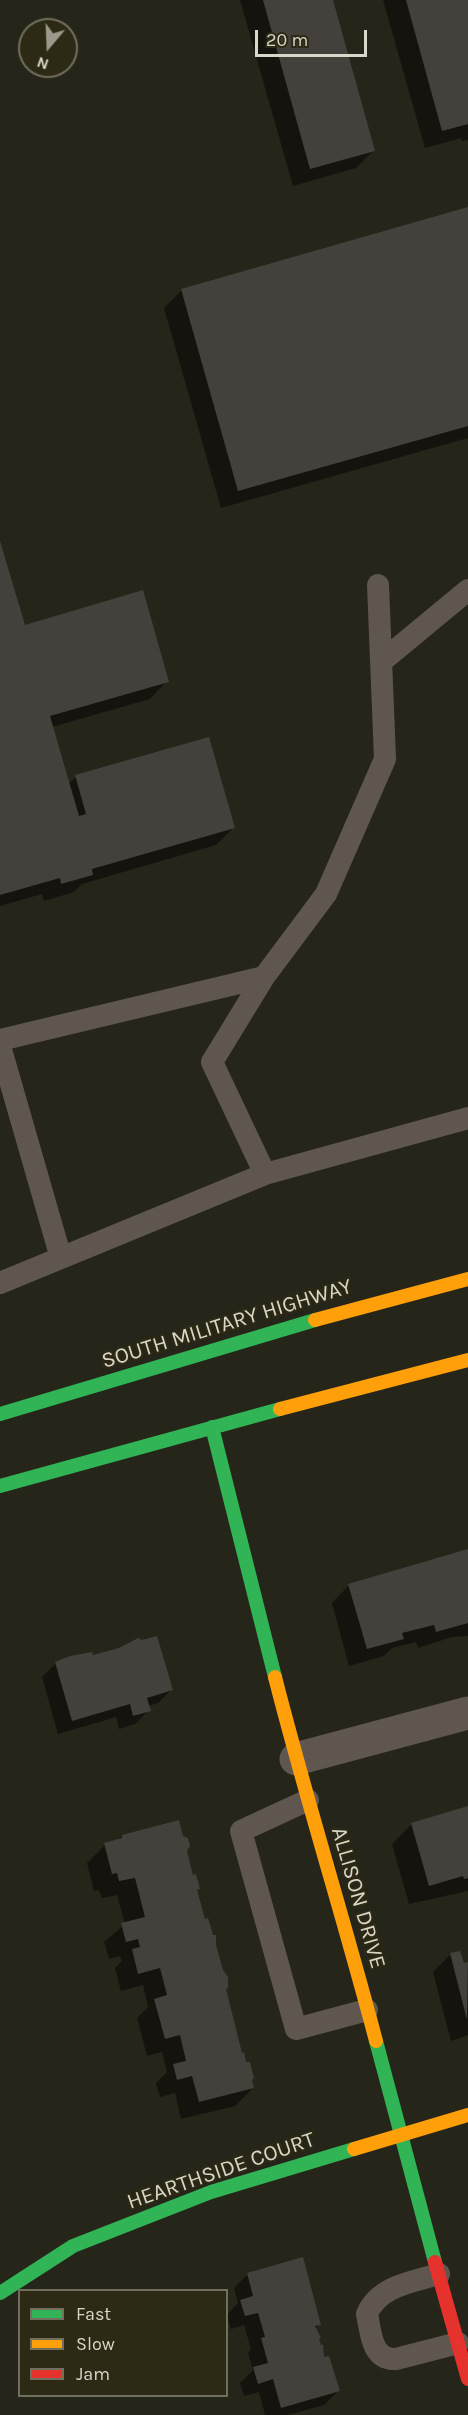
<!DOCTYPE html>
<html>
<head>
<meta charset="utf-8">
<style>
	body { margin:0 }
	#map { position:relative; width:468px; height:2415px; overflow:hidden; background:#26251a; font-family:Karla,sans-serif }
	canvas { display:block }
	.legend { position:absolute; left:18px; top:2289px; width:210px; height:108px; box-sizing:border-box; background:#2c2914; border:2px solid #716f5d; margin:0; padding:8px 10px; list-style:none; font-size:18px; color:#d9d7ca }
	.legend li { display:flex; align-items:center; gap:12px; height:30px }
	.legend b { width:30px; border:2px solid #716f5d }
	.north { position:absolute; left:18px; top:18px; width:60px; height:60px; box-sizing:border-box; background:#2c2914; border:2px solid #716f5d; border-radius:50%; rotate:199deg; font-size:16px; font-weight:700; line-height:24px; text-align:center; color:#d9d7ca }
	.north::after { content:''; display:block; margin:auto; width:21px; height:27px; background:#9a998c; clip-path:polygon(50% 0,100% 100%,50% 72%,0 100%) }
	.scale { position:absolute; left:255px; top:30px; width:112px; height:27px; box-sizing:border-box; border:3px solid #d9d7ca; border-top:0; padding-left:8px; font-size:18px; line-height:21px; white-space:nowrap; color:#d9d7ca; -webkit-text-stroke:4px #2c2914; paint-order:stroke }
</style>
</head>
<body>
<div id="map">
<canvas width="468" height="2415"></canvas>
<ul class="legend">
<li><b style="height:8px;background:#30b455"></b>Fast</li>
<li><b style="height:8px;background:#ff9f0a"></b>Slow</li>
<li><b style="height:8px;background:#e5322d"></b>Jam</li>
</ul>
<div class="north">N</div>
<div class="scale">20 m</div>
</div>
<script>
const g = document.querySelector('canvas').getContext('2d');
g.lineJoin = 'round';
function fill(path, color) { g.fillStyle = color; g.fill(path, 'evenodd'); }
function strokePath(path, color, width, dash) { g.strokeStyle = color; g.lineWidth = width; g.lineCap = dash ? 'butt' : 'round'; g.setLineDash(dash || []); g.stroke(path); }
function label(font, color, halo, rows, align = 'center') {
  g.font = font + ' Karla,sans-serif'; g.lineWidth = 4.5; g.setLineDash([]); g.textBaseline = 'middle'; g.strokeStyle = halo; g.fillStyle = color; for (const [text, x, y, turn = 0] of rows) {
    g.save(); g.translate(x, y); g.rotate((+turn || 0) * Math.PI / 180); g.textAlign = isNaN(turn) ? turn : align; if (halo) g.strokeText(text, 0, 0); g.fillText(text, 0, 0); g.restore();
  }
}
fill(new Path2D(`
	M 240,0 L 331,0 L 373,151 L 356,168 L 293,186 Z
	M 383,0 L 468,0 L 468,140 L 462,141 L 461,138 L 425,148 Z
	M 468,209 L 468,438 L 221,508 L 164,308 L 182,290 Z
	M 0,544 L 24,626 L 167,681 L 150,699 L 52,727 L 68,784 L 76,777 L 234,827 L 216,845 L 82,884 L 74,892 L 44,901 L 42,894 L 0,906 Z
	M 468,1550 L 468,1636 L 452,1637 L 418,1648 L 416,1642 L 392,1648 L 384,1656 L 349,1666 L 332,1603 L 349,1585 Z
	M 137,1639 L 171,1690 L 158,1703 L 148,1706 L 149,1710 L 135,1724 L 119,1729 L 116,1717 L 58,1734 L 42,1677 L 56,1663 L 92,1657 L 126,1647 L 132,1641 Z
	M 468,1808 L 468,1891 L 409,1904 L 392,1844 L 412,1824 Z
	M 122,1836 L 185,1850 L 192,1877 L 198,1889 L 196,1891 L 204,1921 L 215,1945 L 241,2055 L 253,2088 L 235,2106 L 181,2119 L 175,2093 L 160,2097 L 156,2083 L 167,2072 L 162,2052 L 147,2056 L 137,2018 L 148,2007 L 143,1985 L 121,1991 L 115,1968 L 122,1961 L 120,1956 L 109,1959 L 104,1942 L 125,1924 L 117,1895 L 102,1898 L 99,1890 L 94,1891 L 87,1863 L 105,1845 L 117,1841 Z
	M 450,1955 L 463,1965 L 468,1964 L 468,2035 L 451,2041 L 433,1972 Z
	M 248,2274 L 319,2324 L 315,2329 L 323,2359 L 338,2391 L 324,2405 L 288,2415 L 265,2415 L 259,2392 L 244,2396 L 240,2383 L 253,2370 L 248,2353 L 251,2349 L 244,2325 L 231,2329 L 227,2315 L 238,2303 L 234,2288 Z`), '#0007');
fill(new Path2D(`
	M 263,0 L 333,0 L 375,151 L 310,169 Z
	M 406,0 L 468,0 L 468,124 L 442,131 Z
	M 468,207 L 468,426 L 238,491 L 181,289 Z
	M 0,541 L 25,625 L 143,590 L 169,682 L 50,716 L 79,816 L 86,814 L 75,775 L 209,737 L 235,828 L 92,869 L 93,875 L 61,884 L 60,878 L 0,895 Z
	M 468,1549 L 468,1623 L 436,1632 L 434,1625 L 402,1633 L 404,1639 L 367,1649 L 348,1584 Z
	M 157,1636 L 173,1690 L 147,1698 L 151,1711 L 133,1716 L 130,1704 L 72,1721 L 55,1662 L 70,1656 L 92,1652 L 93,1655 L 119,1648 L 138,1638 L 142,1640 Z
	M 468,1806 L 468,1878 L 464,1879 L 463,1876 L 429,1886 L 411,1823 Z
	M 179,1820 L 183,1836 L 188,1838 L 190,1846 L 187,1851 L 193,1875 L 196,1874 L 200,1889 L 197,1890 L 205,1919 L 208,1918 L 213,1935 L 216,1935 L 216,1945 L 223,1970 L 228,1977 L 228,1988 L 226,1989 L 242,2053 L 244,2052 L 246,2062 L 250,2062 L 254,2078 L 252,2080 L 254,2088 L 199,2102 L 192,2076 L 177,2080 L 173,2064 L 186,2061 L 180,2035 L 165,2039 L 154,1999 L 167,1995 L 160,1968 L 138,1974 L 132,1949 L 140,1947 L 138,1939 L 126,1942 L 121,1923 L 145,1917 L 135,1878 L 119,1881 L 117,1873 L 112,1874 L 104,1843 L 122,1838 L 122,1835 Z
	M 460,1951 L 464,1963 L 468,1962 L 467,2020 L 450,1953 Z
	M 303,2257 L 321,2325 L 315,2326 L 321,2338 L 319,2339 L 321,2345 L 323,2344 L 324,2357 L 329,2356 L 340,2391 L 281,2408 L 273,2379 L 258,2384 L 253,2367 L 268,2363 L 261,2338 L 265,2337 L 258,2313 L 245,2316 L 240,2300 L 253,2296 L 247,2273 Z`), '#44403c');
strokePath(new Path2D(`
	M 381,662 L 468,590
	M 0,1040 L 264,977
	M 0,1046 L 61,1258
	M 265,1174 L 212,1062 L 264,977 L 326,894 L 385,759 L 378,585
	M 0,1283 L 265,1174 L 468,1118
	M 308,1800 L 241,1831 L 296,2029 L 367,2010
	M 439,2274 C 412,2282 379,2286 367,2314 C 371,2332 371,2360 396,2359 L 458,2343`), '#5f5650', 22);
strokePath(new Path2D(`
	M 296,1759 L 468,1713`), '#5f5650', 33);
strokePath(new Path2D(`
	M 0,1414 L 315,1320
	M 212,1427 L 275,1677
	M 0,1486 L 280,1409
	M 376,2041 L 435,2262
	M 0,2293 L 73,2246 L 211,2192 L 354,2149`), '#30b455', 14);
strokePath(new Path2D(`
	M 315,1320 L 468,1279
	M 280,1409 L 468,1360
	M 275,1677 C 306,1799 344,1919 376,2041
	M 354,2149 L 468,2115`), '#ff9f0a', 14);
strokePath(new Path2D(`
	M 435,2262 L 468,2379`), '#e5322d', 14);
label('22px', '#d9d7ca', '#2c2914', [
	["SOUTH MILITARY HIGHWAY",227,1324,-17],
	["ALLISON DRIVE",358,1898,74],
	["HEARTHSIDE COURT",221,2171,-19]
]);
</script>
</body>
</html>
